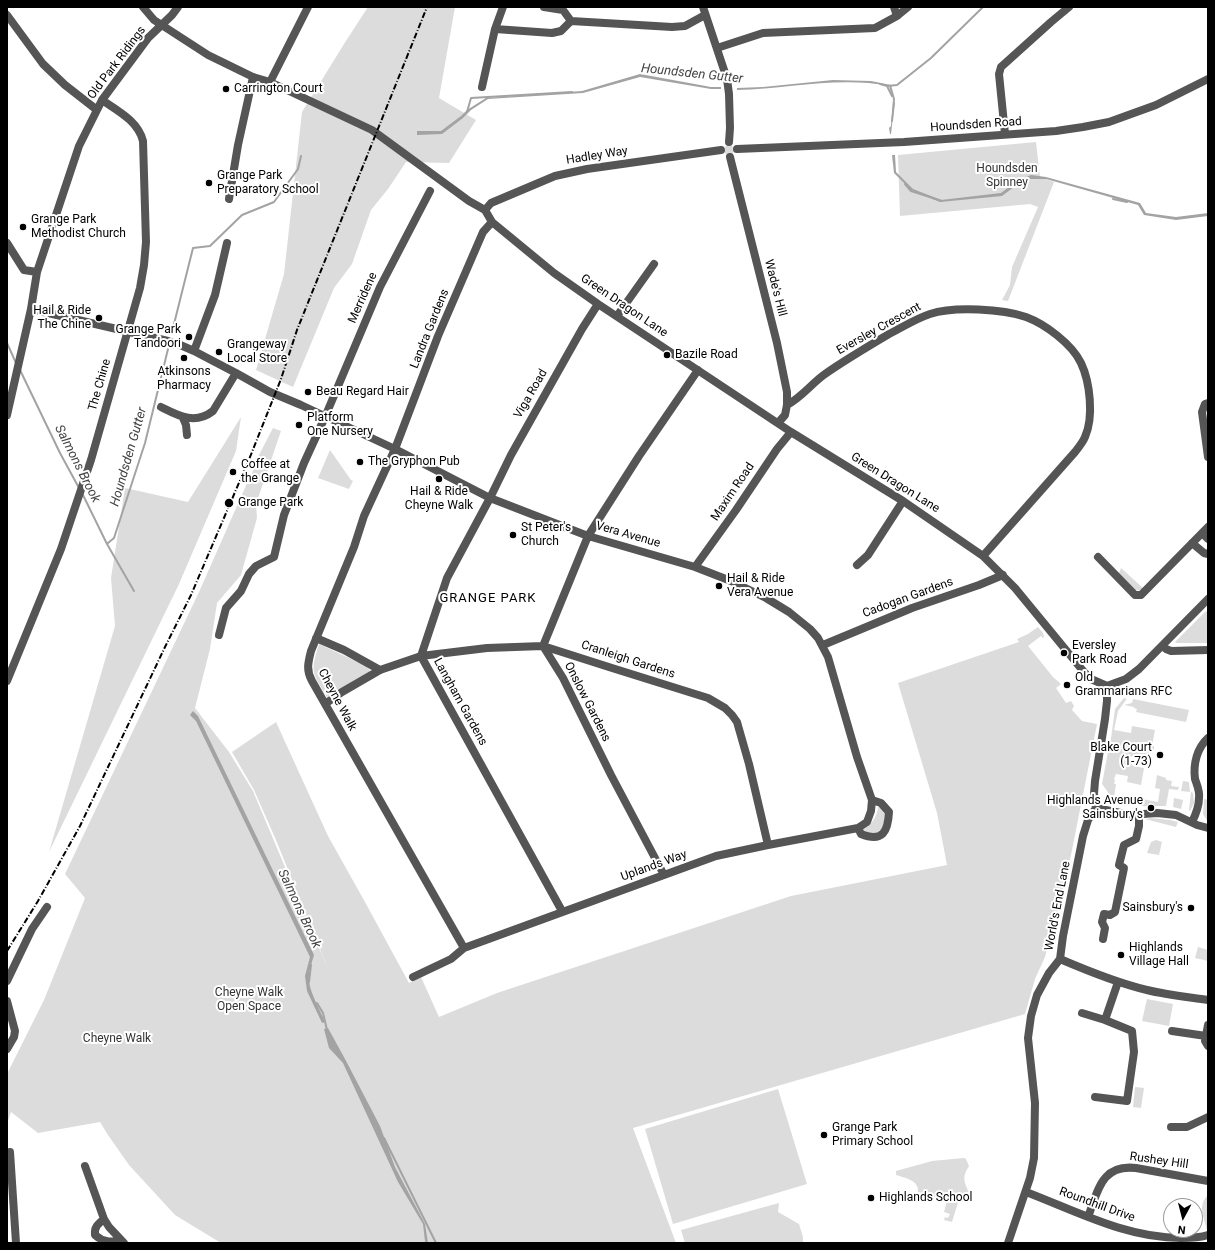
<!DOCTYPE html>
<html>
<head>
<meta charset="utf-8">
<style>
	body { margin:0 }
	#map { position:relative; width:1215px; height:1250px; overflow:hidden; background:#fff; font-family:Roboto,sans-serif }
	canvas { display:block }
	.frame { position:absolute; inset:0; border:8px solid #000; pointer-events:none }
	.north { position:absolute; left:1163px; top:1198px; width:40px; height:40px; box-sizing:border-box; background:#fff; border:1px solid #999; border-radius:50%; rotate:187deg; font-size:11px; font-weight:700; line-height:16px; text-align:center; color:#000 }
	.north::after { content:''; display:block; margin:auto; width:14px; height:18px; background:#000; clip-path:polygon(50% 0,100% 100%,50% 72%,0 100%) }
</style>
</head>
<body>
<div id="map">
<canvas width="1215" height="1250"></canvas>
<div class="frame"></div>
<div class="north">N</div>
</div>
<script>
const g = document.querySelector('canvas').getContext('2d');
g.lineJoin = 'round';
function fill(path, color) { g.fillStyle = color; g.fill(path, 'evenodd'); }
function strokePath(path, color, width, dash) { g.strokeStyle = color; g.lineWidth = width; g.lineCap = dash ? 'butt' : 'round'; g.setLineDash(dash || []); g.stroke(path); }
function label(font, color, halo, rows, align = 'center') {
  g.font = font + ' Roboto,sans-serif'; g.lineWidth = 4; g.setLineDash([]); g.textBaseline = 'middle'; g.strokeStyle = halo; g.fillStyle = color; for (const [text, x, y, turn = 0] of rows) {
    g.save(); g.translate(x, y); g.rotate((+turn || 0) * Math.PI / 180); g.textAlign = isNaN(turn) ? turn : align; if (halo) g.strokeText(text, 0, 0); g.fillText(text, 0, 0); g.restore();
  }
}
fill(new Path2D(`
	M 368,7 L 455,7 L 439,98 L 476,120 L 449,163 L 406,162 L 388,189 L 371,210 L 352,264 L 334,288 L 293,387 L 256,370 L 284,274 L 302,112 L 344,44 Z
	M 1036,142 L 1040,177 L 1054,182 L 1008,301 L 1002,300 L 1010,285 L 1012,267 L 1038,207 L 1030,204 L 900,216 L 898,155 Z
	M724 150a5 5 0 1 1 10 0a5 5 0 1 1-10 0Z
	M 241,417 L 236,451 L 179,584 L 49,852 L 115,626 L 111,578 L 125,488 L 188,502 Z
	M 273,428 L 281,431 L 256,504 L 257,518 L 241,575 L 217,603 L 210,649 L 195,708 L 229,752 L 253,791 L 330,974 L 276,840 L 254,790 L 232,752 L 276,722 L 328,836 L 365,902 L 409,983 L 421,977 L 439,1017 L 497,993 L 791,896 L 947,865 L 937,813 L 898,683 L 1019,642 L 1017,639 L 1028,634 L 1038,627 L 1043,633 L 1044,637 L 1043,638 L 1041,636 L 1028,646 L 1053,677 L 1061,684 L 1056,688 L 1066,703 L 1071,701 L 1074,706 L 1072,710 L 1082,721 L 1097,724 L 1071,855 L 1058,910 L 1045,957 L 1035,979 L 1025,1014 L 633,1128 L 676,1243 L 221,1243 L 175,1215 L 129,1165 L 108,1135 L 100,1122 L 38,1133 L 11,1112 L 7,1124 L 7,1074 L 44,1000 L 85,898 L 65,874 L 199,592 L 248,481 L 251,476 L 259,455 Z
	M 330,450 L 351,480 L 353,481 L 349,489 L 318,478 Z
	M 1121,568 L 1143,588 L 1141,590 L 1133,590 L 1119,573 Z
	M 1206,611 L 1208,613 L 1208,643 L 1176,643 L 1175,642 Z
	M 319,644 L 366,666 L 370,670 L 369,674 L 327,697 C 312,673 310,672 319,644 Z
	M 1124,698 L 1127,699 L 1126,700 L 1118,711 L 1114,730 L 1131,733 L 1132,726 L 1155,730 L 1152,746 L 1154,746 L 1154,750 L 1150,749 L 1148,757 L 1135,755 L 1130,757 L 1130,762 L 1133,766 L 1144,768 L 1141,785 L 1127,782 L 1128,776 L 1116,774 L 1114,779 L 1115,780 L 1114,784 L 1116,784 L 1114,798 L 1124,800 L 1125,796 L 1158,802 L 1160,789 L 1155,788 L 1157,775 L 1166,778 L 1166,780 L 1172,781 L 1171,786 L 1179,787 L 1178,790 L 1169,789 L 1166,806 L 1143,806 L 1115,802 L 1102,784 L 1108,752 L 1114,753 L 1115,747 L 1110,746 L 1115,709 Z
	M 1133,699 L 1189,710 L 1186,722 L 1136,712 L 1137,709 L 1134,708 L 1134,707 L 1124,705 L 1132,703 Z
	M 1183,781 L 1189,782 L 1190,792 L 1181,791 Z
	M 1191,792 L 1193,793 L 1194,803 L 1190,811 L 1189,810 Z
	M 1174,798 L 1183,800 L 1181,809 L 1173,807 Z
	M 1204,799 L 1208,800 L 1208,822 L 1203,814 Z
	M 878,807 L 882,808 L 886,815 L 882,831 L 871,835 L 861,831 C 871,826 877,817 878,807 Z
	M 1152,818 L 1170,820 L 1178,822 L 1176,827 L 1145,819 Z
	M 1156,840 L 1162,842 L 1159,855 L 1147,853 L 1151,842 Z
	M 1198,947 L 1208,950 L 1208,961 L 1195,958 Z
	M 1147,999 L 1173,1004 L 1169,1026 L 1142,1021 Z
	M 1135,1087 L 1144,1088 L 1141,1108 L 1133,1107 Z
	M 778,1089 L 807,1184 L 673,1224 L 645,1129 Z
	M 964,1158 L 966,1159 L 969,1166 C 966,1171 963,1176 965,1183 C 966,1187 968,1188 968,1193 L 960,1196 L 952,1222 L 944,1220 L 945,1217 L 948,1218 L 950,1214 L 944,1212 L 947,1201 L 918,1192 C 919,1180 905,1178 896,1175 L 896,1171 L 932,1161 Z
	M 1208,1195 L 1208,1230 L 1207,1230 C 1204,1216 1197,1206 1208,1195 Z
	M 779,1203 L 778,1212 L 799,1224 L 803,1237 L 803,1243 L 685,1243 L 681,1230 Z`), '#dcdcdc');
fill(new Path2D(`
	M 640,74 L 711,87 L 721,87 L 721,89 L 711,89 L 640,77 L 583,93 L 488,99 L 471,110 L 463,118 L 442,134 L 417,135 L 417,131 L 441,131 L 461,116 L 467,110 L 486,98 L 582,91 Z
	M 833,80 L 871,81 L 891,85 L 895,99 L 891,134 L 890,134 L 889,128 L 891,126 L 893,99 L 889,86 C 839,76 788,89 737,90 L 737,88 L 763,87 Z
	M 892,155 L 895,155 L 896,172 L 913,189 L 941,200 L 1001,193 L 1017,181 L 1031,175 L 1046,177 L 1140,203 L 1146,213 L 1176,217 L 1208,213 L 1208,216 L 1176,220 L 1144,215 L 1138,205 L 1046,179 L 1030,179 L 1018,184 L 1002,196 L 940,202 L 911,190 L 894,173 Z
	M 193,711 L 198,716 L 314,955 C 312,962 309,970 309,977 C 308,990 320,1009 325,1022 L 322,1023 L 307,991 L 305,976 L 310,957 L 196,721 L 190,715 Z
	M 328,1028 L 345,1059 L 380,1126 L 395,1167 L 425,1224 L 428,1243 L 426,1243 L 425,1241 L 423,1224 L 398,1182 L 343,1063 L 329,1048 L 324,1029 Z`), '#a3a3a3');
strokePath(new Path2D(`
	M 880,84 L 887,86 L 897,85 L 931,58 L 983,7
	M 887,86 L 892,96
	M 467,112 L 471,98 L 572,92
	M 892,121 L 894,103
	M 905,184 L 911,191 L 942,201
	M 1113,199 L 1127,202
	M 172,332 L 193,248 L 210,246 L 242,215 L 274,202 L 298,169 L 301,156
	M 7,343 L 16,363
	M 20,370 L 60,453 L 79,488
	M 82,493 L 107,544 L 134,591
	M 108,543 L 114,538 L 145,443 L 168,349
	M 309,982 L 311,965
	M 317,1003 L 323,1013 L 327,1030
	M 384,1138 L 436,1243`), '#a3a3a3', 2);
strokePath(new Path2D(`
	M 143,7 L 154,20 L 208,55 L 253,77 L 270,82 L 372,130 L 469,201 L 485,210 L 492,222 L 554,273 L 598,304 L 791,432 L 903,501 L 983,556 L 1015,588 L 1084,672 L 1091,679 L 1107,686
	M 503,7 L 495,29 L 552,33 L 561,31 L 571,21 L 672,27 L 685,26 L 705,15
	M 544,7 L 563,10 L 571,21
	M 703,7 L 727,79 L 729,94 L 730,128 L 729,142
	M 894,7 L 897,16
	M 7,15 L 43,64 L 65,85 L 97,110
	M 717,48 L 763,33 L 875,28 L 897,16 L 908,7
	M 270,82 L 308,7
	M 482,87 L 495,29
	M 1005,134 L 999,74 L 1001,67 L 1051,22 L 1069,7
	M 737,149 L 904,142 L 1056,131 L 1083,127 L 1109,122 L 1156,105 L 1208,79
	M 730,157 L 777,343 L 787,392 L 787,405 L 785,415 L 778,423
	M 229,199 L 238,145 L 253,77
	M 485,210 L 491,203 L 555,176 L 587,169 L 721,150
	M 7,243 L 24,270 L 37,272
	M 31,309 L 168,341 L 178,344 L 194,351 L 236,373 L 270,392 L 301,405 L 395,449 L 490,498 L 588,536 L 695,567 L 731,581 L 766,598 L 789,612 L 810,629 L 818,638 L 828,657 L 857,757 L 872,800 L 871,811 L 867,822 L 858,828 L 768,845 L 716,856 L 464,948 L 451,959 L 413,977
	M 617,316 L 654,264
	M 194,351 L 215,295 L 227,243
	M 787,405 C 802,397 811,384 825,374 C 845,360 867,347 889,334 C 903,327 915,319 930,314 C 954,306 1003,309 1026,317 C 1045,324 1072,344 1081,363 C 1090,382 1094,417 1085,437 C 1083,442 1079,447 1075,452 L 983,556
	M 161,407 C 179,416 195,425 213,411 L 236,373
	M 7,415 L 31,309 L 37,272 L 79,146 L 102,100 L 148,38 L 172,15 L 178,7
	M 183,418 L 186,425 L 187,435
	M 1208,457 L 1202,412 L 1205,404 L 1208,403
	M 1202,533 L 1208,539
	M 1192,543 L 1204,553 L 1208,554
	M 1098,557 L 1135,595 L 1141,595 L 1208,527
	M 857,565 L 868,555 L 903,501
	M 695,567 L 736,510 L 777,449 L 791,432
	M 219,635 L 226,608 L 241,591 L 249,574 L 256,566 L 274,557 L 284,515 L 304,463 L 325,417 L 380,287 L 430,191
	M 316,638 L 344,650 L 380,670
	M 823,645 L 912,608 L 979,585 L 1003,575
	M 1163,646 L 1166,649 L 1171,651 L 1208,650
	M 7,681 L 61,549 L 91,460 L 140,288 L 144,265 L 146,242 L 143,141 C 138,121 118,111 102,100
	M 1107,686 L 1126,679 L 1139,669 L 1208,599
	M 325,704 L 342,692 L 380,670 L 421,656 L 487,648 L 543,646 L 612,668 L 708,698 L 725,708 L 732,715 L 737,722 L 749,764 L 768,845
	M 1096,808 L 1130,815 L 1157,813 L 1176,815 L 1197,825 L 1208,828
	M 1192,822 C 1196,814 1199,806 1199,798 C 1200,791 1197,785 1195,779 C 1193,764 1197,748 1208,738
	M 858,828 L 861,834 C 883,843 888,831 889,812 L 881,803 L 872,800
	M 664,875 L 611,775 L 563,678 L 543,646 L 588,536 L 639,456 L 698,370
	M 562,911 L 421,656 L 447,578 L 490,498 L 511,455 L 582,329 L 598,304
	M 1103,939 L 1105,928 L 1102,922 L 1104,914 L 1110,915 L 1115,912 L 1124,868 L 1119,865 L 1124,845 L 1136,839 L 1139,826 L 1139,814
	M 464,948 L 312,681 C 306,670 308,663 311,651 L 354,547 L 364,516 L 395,449 L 438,336 L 483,232 L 492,222
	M 1060,959 C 1088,971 1117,983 1147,990 C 1167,995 1188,997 1208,1000
	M 7,981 L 32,929 L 47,907
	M 7,1001 L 15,1031 L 14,1037 L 7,1049
	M 1082,1013 L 1105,1020
	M 1208,1025 L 1205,1041 L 1208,1046
	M 1172,1031 L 1206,1036
	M 1095,1097 L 1127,1101 L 1134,1052 L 1132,1031 L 1105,1020 L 1118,982
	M 1171,1127 L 1187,1127 L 1208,1117
	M 10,1152 L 16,1243
	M 85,1166 L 104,1219 L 109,1227 L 124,1243
	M 1026,1192 C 1076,1211 1126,1238 1181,1238 C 1190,1238 1199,1238 1208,1235
	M 1088,1217 C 1098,1191 1101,1164 1136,1168 L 1208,1181
	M 104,1219 C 98,1224 94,1227 95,1235 C 104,1243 111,1242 122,1241
	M 1008,1243 L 1030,1178 L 1034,1158 L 1035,1103 L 1028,1038 L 1031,1016 L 1037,995 L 1049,973 L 1060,959 L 1063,936 L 1083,836 L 1088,820 L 1096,808 L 1094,794 L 1095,781 L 1105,719 L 1107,701 L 1107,686`), '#555', 8);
strokePath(new Path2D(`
	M 7,951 L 38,901 L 80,826 L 165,647 L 191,595 L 250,457 L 281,379 L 297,330 L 427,7`), '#000', 2, [6, 2, 1, 2]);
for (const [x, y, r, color] of [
	[226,89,4,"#000"],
	[209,183,4,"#000"],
	[23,227,4,"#000"],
	[99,318,4,"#000"],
	[189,337,4,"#000"],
	[219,352,4,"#000"],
	[667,355,4,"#000"],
	[184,358,4,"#000"],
	[308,392,4,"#000"],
	[299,425,4,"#000"],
	[360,462,4,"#000"],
	[233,472,4,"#000"],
	[439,479,4,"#000"],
	[229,503,5,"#000"],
	[513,535,4,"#000"],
	[719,586,4,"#000"],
	[1064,653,4,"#000"],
	[1067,685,4,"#000"],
	[1160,755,4,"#000"],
	[1151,808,4,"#000"],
	[1191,908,4,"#000"],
	[1121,955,4,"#000"],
	[824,1135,4,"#000"],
	[871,1198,4,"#000"]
]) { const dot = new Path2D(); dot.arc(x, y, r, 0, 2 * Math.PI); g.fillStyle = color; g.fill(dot); strokePath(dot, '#fff', 1.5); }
label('12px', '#000', '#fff', [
	["Old Park Ridings",117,63,-53],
	["Houndsden Road",976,125,-4],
	["Hadley Way",597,156,-9],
	["Wade's Hill",775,288,76],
	["Merridene",363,298,-66],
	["Green Dragon Lane",624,306,34],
	["Landra Gardens",430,329,-68],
	["Eversley Crescent",879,329,-29],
	["The Chine",100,385,-74],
	["Viga Road",531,394,-60],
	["Green Dragon Lane",895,483,32],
	["Maxim Road",733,492,-56],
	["Vera Avenue",628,535,16],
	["Cadogan Gardens",908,598,-20],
	["Cranleigh Gardens",628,660,18],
	["Cheyne Walk",337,700,62],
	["Langham Gardens",460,702,61],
	["Onslow Gardens",587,702,63],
	["Uplands Way",654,866,-20],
	["World's End Lane",1058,906,-79],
	["Rushey Hill",1159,1161,8],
	["Roundhill Drive",1097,1205,20]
]);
label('12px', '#000', '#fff', [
	["Carrington Court",234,89],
	["Grange Park",217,176],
	["Preparatory School",217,190],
	["Grange Park",31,220],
	["Methodist Church",31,234],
	["Hail & Ride",91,311,"right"],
	["The Chine",91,325,"right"],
	["Grange Park",181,330,"right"],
	["Tandoori",181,344,"right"],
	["Grangeway",227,345],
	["Local Store",227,359],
	["Bazile Road",675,355],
	["Atkinsons",184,372,"center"],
	["Pharmacy",184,386,"center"],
	["Beau Regard Hair",316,392],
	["Platform",307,418],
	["One Nursery",307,432],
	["The Gryphon Pub",368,462],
	["Coffee at",241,465],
	["the Grange",241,479],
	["Hail & Ride",439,492,"center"],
	["Cheyne Walk",439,506,"center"],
	["Grange Park",238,503],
	["St Peter's",521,528],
	["Church",521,542],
	["Hail & Ride",727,579],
	["Vera Avenue",727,593],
	["Eversley",1072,646],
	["Park Road",1072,660],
	["Old",1075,678],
	["Grammarians RFC",1075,692],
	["Blake Court",1152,748,"right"],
	["(1-73)",1152,762,"right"],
	["Highlands Avenue",1143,801,"right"],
	["Sainsbury's",1143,815,"right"],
	["Sainsbury's",1183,908,"right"],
	["Highlands",1129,948],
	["Village Hall",1129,962],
	["Grange Park",832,1128],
	["Primary School",832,1142],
	["Highlands School",879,1198]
], 'left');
label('12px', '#333', '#fff', [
	["Houndsden",1007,169],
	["Spinney",1007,183],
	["Cheyne Walk",249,993],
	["Open Space",249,1007],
	["Cheyne Walk",117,1039]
]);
label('italic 13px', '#444', '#fff', [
	["Houndsden Gutter",692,74,6],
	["Houndsden Gutter",129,457,-74],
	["Salmons Brook",77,464,63],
	["Salmons Brook",299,909,65]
]);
g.letterSpacing = '1px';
label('13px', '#000', '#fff', [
	["GRANGE PARK",488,599]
]);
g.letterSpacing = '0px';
</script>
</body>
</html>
